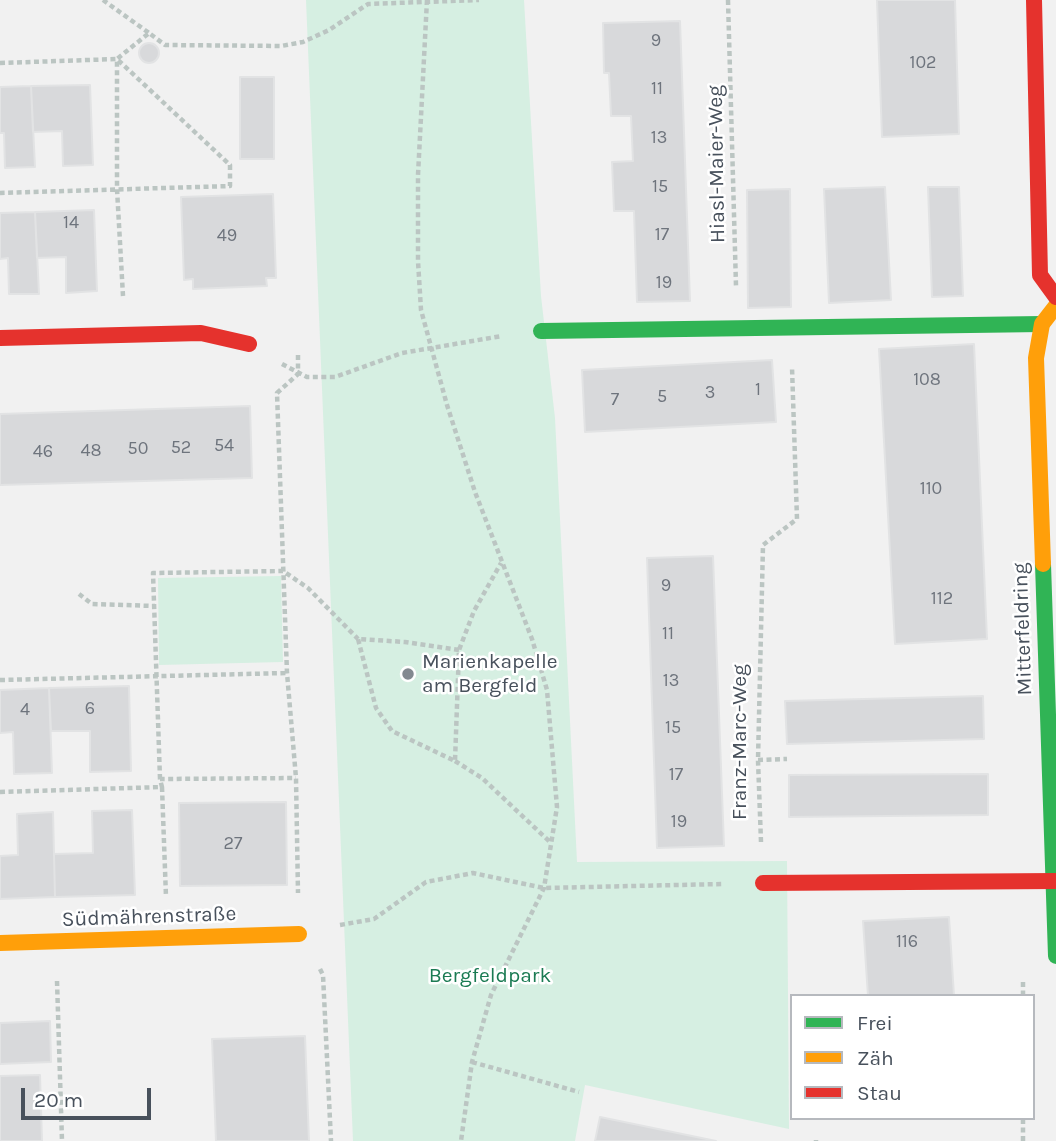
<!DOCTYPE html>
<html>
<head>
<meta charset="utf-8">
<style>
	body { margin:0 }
	#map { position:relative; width:1056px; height:1141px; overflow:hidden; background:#f1f1f1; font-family:Karla,sans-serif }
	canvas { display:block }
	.legend { position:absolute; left:790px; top:994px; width:245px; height:126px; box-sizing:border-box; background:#fff; border:2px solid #b6b9be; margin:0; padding:9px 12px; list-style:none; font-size:21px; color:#48515c }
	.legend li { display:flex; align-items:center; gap:14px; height:35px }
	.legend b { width:35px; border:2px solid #b6b9be }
	.scale { position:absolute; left:21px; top:1088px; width:130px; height:32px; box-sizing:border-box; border:4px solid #48515c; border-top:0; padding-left:9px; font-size:21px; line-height:24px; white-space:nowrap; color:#48515c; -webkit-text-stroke:5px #fff; paint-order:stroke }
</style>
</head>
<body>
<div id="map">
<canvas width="1056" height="1141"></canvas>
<ul class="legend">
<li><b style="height:9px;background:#30b455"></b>Frei</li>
<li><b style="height:9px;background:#ff9f0a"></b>Zäh</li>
<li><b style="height:9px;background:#e5322d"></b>Stau</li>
</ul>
<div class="scale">20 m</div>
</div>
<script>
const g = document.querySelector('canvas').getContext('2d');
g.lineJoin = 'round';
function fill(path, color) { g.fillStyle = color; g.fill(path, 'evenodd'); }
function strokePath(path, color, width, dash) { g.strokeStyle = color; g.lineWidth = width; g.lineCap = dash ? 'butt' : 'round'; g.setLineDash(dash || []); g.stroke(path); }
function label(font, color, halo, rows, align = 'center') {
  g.font = font + ' Karla,sans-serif'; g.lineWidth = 5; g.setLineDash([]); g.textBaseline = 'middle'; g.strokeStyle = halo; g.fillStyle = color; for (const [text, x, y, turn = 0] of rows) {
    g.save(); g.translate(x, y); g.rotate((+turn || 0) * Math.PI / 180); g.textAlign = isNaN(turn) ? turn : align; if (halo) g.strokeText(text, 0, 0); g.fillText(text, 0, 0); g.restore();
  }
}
fill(new Path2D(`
	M 306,0 L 524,0 L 541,296 L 555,418 L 577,862 L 787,861 L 789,1129 L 585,1085 L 575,1141 L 353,1141 Z
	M 281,576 L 283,662 L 159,665 L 158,578 Z`), '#d6efe2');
const building = new Path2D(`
	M 877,0 L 955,0 L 959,134 L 882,137 Z
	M 680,21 L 690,301 L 637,302 L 634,211 L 614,211 L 612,162 L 633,161 L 631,116 L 611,116 L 609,73 L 604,73 L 603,23 Z
	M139 53a10 10 0 1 1 20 0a10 10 0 1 1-20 0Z
	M 240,77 L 274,77 L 274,159 L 240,159 Z
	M 90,85 L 93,165 L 63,166 L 62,131 L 33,132 L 31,86 Z
	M 31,86 L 35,167 L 5,168 L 4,133 L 0,133 L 0,87 Z
	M 885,187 L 891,300 L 829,303 L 824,189 Z
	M 928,187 L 959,187 L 963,296 L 932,297 Z
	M 790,189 L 791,307 L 748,308 L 747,190 Z
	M 273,194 L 276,278 L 266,278 L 267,286 L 193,289 L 193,279 L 184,280 L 181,197 Z
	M 94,210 L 97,291 L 66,293 L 66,257 L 37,258 L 35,212 Z
	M 35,212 L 39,294 L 9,294 L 8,258 L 0,259 L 0,213 Z
	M 974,344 L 987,639 L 895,644 L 879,349 Z
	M 772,360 L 776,422 L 585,432 L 582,370 Z
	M 250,406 L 252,478 L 0,485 L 0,414 Z
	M 713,556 L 724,846 L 657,848 L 647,558 Z
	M 129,686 L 131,771 L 90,772 L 90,731 L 51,731 L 49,688 Z
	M 49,688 L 52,773 L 14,774 L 13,732 L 0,733 L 0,690 Z
	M 983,696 L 984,739 L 787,744 L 785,701 Z
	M 988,774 L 988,815 L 789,817 L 789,775 Z
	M 286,802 L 287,885 L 180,886 L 179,803 Z
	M 132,810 L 135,895 L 55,897 L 54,854 L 93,853 L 92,811 Z
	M 53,812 L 55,897 L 0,899 L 0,856 L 18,855 L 17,814 Z
	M 949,917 L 954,996 L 868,996 L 863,921 Z
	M 50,1021 L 51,1062 L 0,1064 L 0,1023 Z
	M 305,1036 L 309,1141 L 216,1141 L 212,1039 Z
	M 40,1075 L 42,1141 L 0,1141 L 0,1076 Z
	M 600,1117 L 716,1141 L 595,1141 Z`);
fill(building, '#d8d9db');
strokePath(building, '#e2e3e4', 2);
strokePath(new Path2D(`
	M 103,0 L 149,33
	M 427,0 L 418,175 L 418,261 L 421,310 L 447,405 L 475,492 L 532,639 L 547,690 L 557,807 L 544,888 L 491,995 L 472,1062 L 461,1141
	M 728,0 L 736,286
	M 0,63 L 117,59 L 230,165 L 230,186 L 0,193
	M 123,296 L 117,189 L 117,59 L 149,33 L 165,45 L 281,46 L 303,42 L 329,30 L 368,4 L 479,0
	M 298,355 L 298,374 L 277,393 L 287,673 L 296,778 L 298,893
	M 282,364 L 307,377 L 335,377 L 402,353 L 502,336
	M 79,594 L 92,604 L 155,606
	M 459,650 L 405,642 L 358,639 L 376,708 L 392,731 L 455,761 L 459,650 L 474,611 L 501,563
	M 0,680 L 287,673
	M 758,760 L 787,759
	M 455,761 L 482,778 L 550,842
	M 160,779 L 153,573 L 283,571 L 308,588 L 358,639
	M 162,787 L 166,897
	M 0,792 L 162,787 L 160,779 L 296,778
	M 761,842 L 758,760 L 763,545 L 797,519 L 792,367
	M 340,925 L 374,919 L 426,882 L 473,873 L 544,888 L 722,884
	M 320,969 L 323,975 L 331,1141
	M 57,981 L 62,1141
	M 1023,982 L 1023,996
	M 472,1062 L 579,1092
	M 816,1141 L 816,1140
	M 1023,1141 L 1023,1118`), '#bbc5c2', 4.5, [5, 3.5]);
strokePath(new Path2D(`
	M 541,331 L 1042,324
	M 1043,564 L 1056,956`), '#30b455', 16);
strokePath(new Path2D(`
	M 1043,564 L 1036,358 L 1042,324 L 1056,306
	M 0,943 L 299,934`), '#ff9f0a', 16);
strokePath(new Path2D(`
	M 1034,0 L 1040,275 L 1056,297
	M 0,338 L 201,333 L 249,344
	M 763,883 L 1056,881`), '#e5322d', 16);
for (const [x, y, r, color] of [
	[408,674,7,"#838990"]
]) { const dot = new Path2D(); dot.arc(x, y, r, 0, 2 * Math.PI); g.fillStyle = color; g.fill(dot); strokePath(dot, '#fff', 2.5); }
label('18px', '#6e747d', null, [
	["9",656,41],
	["102",923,63],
	["11",657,89],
	["13",659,138],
	["15",660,187],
	["14",71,223],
	["17",662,235],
	["49",227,236],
	["19",664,283],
	["108",927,380],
	["1",758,390],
	["3",710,393],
	["5",662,397],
	["7",615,400],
	["54",224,446],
	["52",181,448],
	["50",138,449],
	["48",91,451],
	["46",43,452],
	["110",931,489],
	["9",666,586],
	["112",942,599],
	["11",668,634],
	["13",671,681],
	["6",90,709],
	["4",25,710],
	["15",673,728],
	["17",676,775],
	["19",679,822],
	["27",233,844],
	["116",907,942]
]);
label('21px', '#48515c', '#fff', [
	["Hiasl-Maier-Weg",717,164,-91],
	["Mitterfeldring",1023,629,-92],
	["Franz-Marc-Weg",740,742,-90],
	["Südmährenstraße",149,917,-2]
]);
label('21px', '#48515c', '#fff', [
	["Marienkapelle",422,662],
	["am Bergfeld",422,686]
], 'left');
label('21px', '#1b7b53', '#fff', [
	["Bergfeldpark",490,976]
]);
</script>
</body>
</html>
